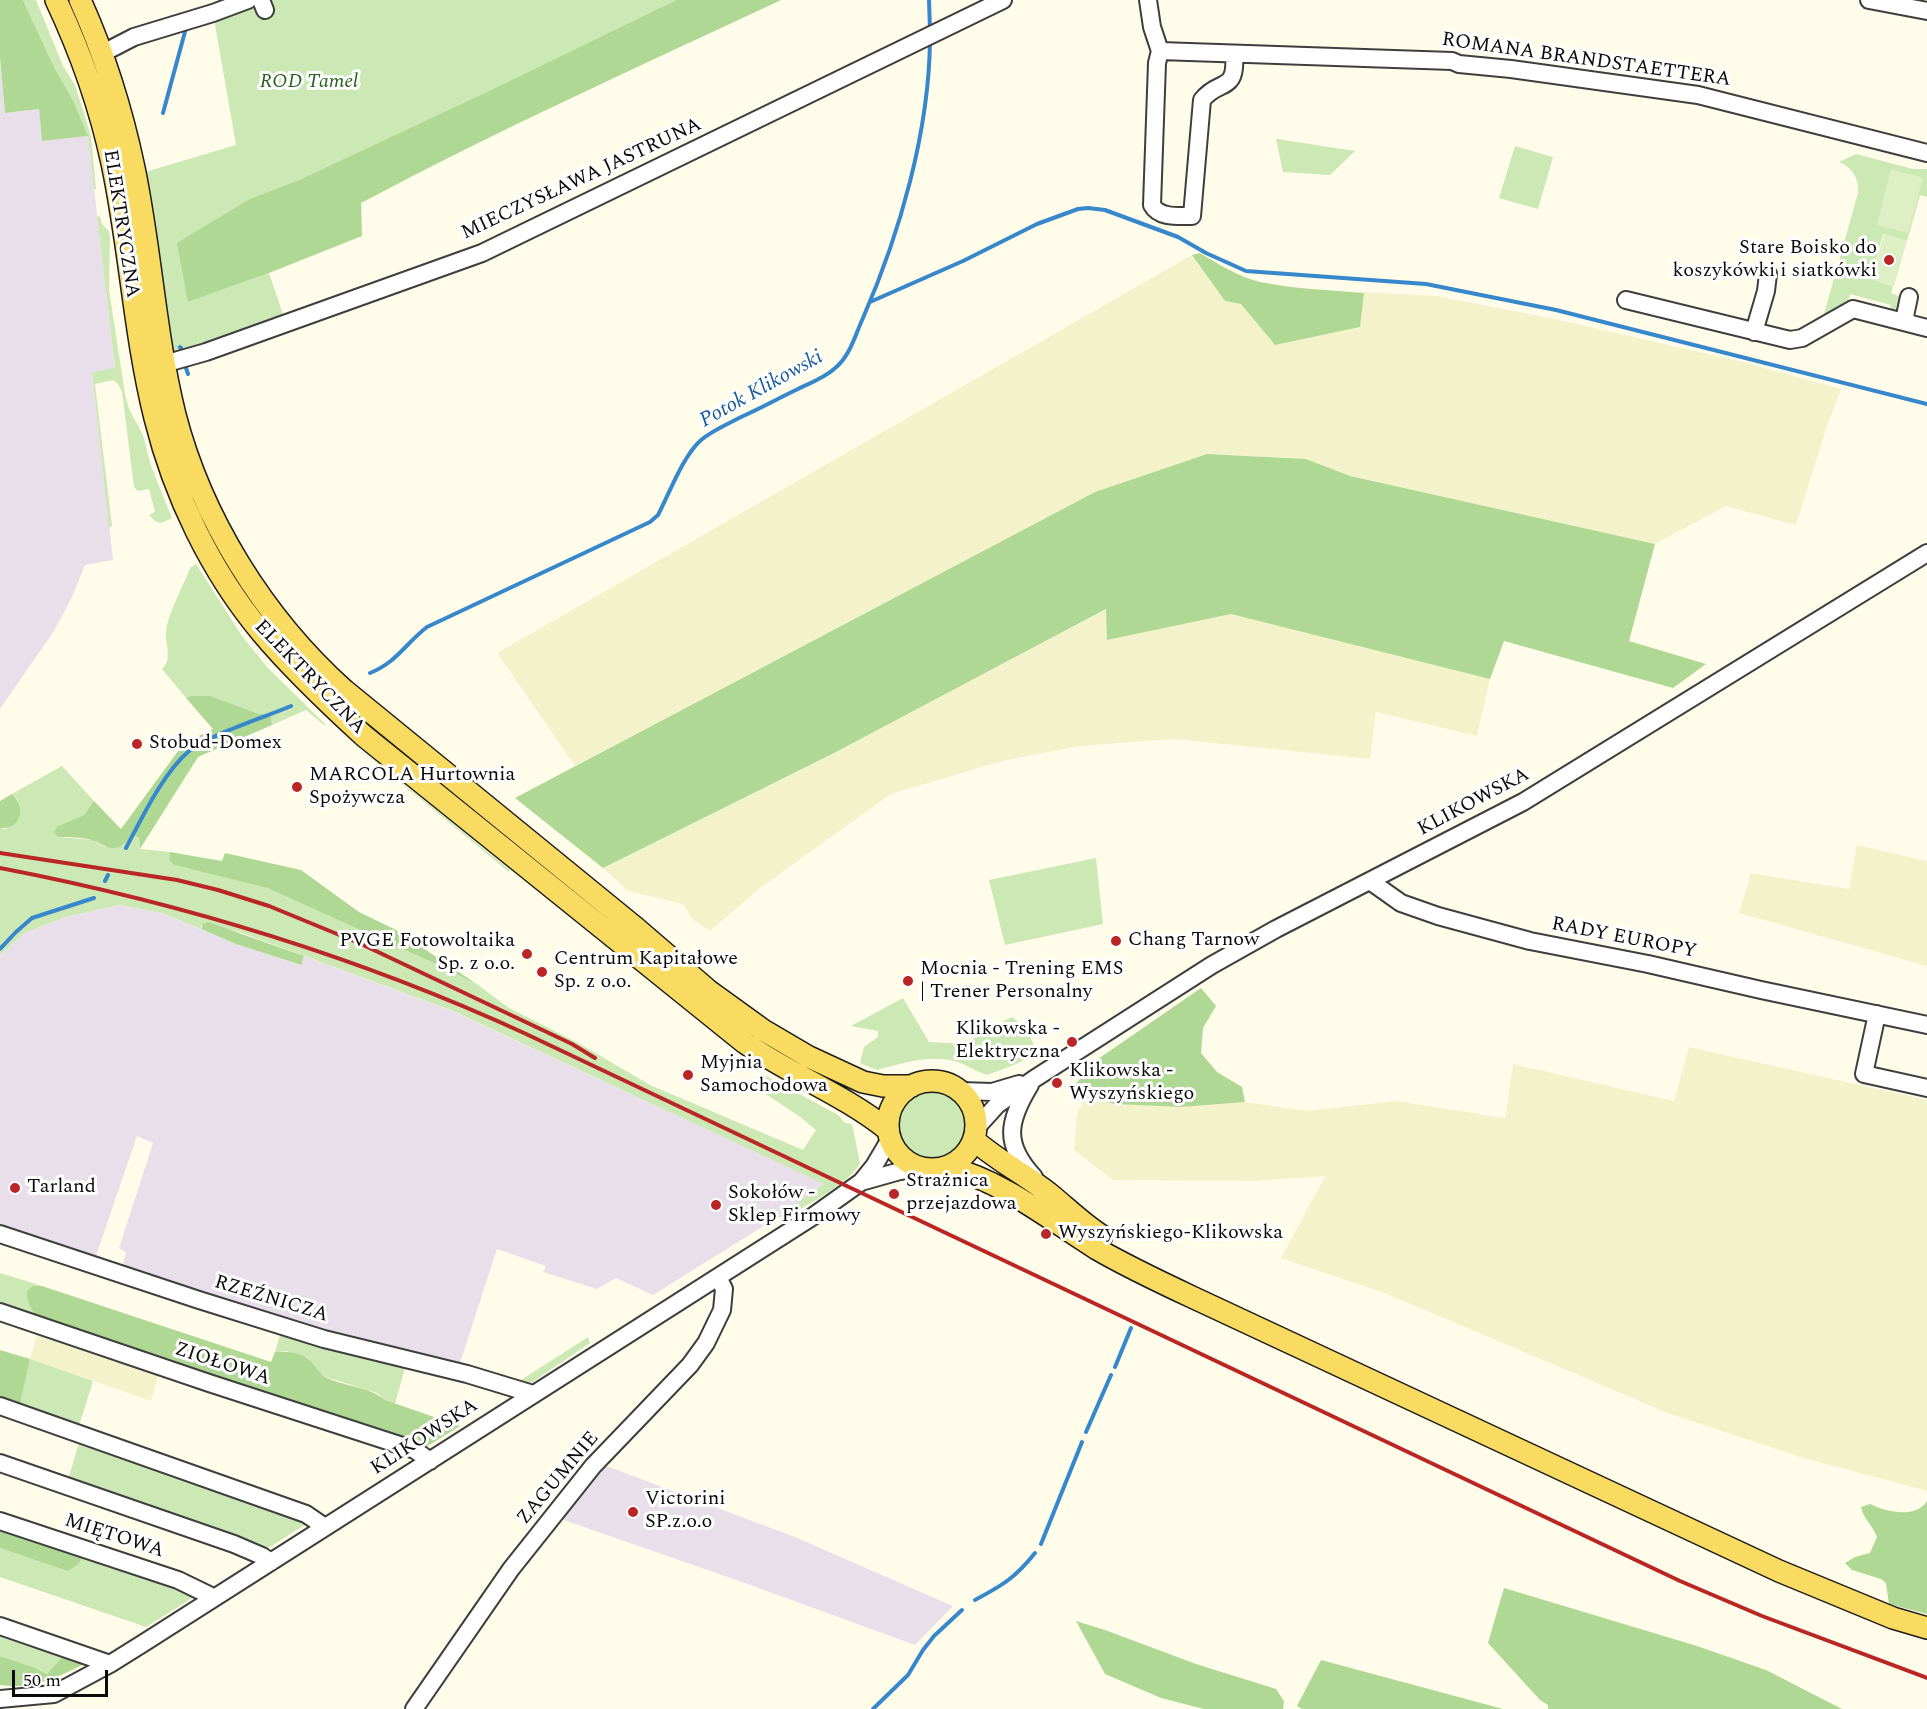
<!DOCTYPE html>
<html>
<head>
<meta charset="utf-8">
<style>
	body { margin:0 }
	#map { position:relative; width:1927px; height:1709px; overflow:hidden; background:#fffce9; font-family:Spectral,serif }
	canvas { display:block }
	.scale { position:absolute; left:12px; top:1670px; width:96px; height:27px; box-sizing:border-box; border:3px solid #0b0b0b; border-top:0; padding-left:8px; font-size:18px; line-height:21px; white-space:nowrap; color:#0b0b0b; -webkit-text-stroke:4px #fff; paint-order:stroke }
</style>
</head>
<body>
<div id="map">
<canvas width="1927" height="1709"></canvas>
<div class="scale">50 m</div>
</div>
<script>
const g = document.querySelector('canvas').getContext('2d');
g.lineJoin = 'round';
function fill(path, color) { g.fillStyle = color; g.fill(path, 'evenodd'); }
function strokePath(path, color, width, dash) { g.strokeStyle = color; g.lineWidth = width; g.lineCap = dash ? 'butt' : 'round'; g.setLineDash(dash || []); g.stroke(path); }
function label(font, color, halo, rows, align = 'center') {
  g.font = font + ' Spectral,serif'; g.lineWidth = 6; g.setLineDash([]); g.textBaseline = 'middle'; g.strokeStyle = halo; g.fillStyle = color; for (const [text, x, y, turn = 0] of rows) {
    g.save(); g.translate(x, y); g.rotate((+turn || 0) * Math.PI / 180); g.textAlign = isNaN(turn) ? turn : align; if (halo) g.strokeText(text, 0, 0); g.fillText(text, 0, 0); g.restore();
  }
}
fill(new Path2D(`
	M 0,58 L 5,113 L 39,109 L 42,141 L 88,136 L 115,369 L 92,372 L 113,560 L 85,565 L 72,597 L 54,631 L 0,709 Z
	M 119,905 L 162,913 L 236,944 L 300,965 L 304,956 L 452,1011 L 825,1184 L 762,1227 L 653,1295 L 616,1278 L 597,1289 L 543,1272 L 546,1266 L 497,1249 L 459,1366 L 279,1318 L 122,1268 L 126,1252 L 119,1248 L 153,1143 L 137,1136 L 95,1259 L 0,1230 L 0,955 L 24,933 L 66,917 Z
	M 601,1464 L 795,1537 L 953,1606 L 915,1645 L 742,1582 L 561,1519 Z`), '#e9dfea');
fill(new Path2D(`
	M 1192,255 L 1225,301 L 1241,304 L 1275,345 L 1360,327 L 1364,292 L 1437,296 L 1555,319 L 1743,362 L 1841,389 L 1827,426 L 1796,525 L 1726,506 L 1655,544 L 1350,476 L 1306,459 L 1207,454 L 1095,492 L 575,766 L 497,653 Z
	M 1107,609 L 1107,640 L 1231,614 L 1490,679 L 1477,736 L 1376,712 L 1370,759 L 1174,739 L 1080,746 L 1002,761 L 891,794 L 760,888 L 710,931 L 692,919 L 683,904 L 628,891 L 603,868 L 834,753 Z
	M 1857,845 L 1927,861 L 1927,966 L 1739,913 L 1751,873 L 1849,889 Z
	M 1689,1047 L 1927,1100 L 1927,1491 L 1800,1457 L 1670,1414 L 1387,1294 L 1281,1258 L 1325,1176 L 1255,1181 L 1113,1180 L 1074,1150 L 1077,1114 L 1086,1094 L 1114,1104 L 1181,1107 L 1245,1102 L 1306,1111 L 1396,1101 L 1505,1118 L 1513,1064 L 1674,1101 Z
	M 39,1327 L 160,1369 L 151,1401 L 30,1359 Z`), '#f4f2ca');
fill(new Path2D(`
	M 23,0 L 36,0 L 63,66 L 75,85 L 91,136 L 96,189 L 94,189 L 88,136 L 74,102 L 54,67 Z
	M 248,0 L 676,0 L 493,89 L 301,179 L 250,199 L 188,302 L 269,273 L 284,317 L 172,356 L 142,173 L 236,145 L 213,13 Z
	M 1276,139 L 1277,139 L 1355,151 L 1330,175 L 1283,172 Z
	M 1515,146 L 1553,157 L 1538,209 L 1499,198 Z
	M 1856,154 L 1913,169 L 1927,169 L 1927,197 L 1920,195 L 1907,241 L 1883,234 L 1871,279 L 1893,286 L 1891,293 L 1903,298 L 1899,314 L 1889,314 L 1891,305 L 1850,294 L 1846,308 L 1822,321 L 1858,193 C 1859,178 1853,168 1839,162 Z
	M 97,216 L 100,217 L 102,224 L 109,231 L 110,237 L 109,290 L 125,394 L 129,409 L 143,435 L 151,466 L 172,518 L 161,523 L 155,521 L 149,515 L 155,512 L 149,489 L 138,491 L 134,487 L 122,392 L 118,384 L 113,380 L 95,384 L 112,526 L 109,528 L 92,372 L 115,368 Z
	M 196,564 L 242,636 L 267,667 L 325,724 L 325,726 L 306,710 L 272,725 L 271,717 L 267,714 L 259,714 L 211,696 L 186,698 L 162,669 C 173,660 165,645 166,632 C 168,613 183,587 190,568 Z
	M 344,736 L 510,870 L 509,872 Z
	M 62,766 L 94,801 L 84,815 L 58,826 L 58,837 L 93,840 L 105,847 L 136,836 L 139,838 L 140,849 L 170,852 L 169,860 L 174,865 L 267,888 L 436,964 L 478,985 L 509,1008 L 580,1044 L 650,1085 L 803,1150 L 816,1130 L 799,1116 L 758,1089 L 766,1076 L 838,1115 L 845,1123 L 852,1124 L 860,1163 C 852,1182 806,1205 787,1217 L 777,1217 L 824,1184 L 453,1011 L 237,931 L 201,926 L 201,929 L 162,913 L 119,905 L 66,917 L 24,933 L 0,955 L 0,828 L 5,829 L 18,800 L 12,794 Z
	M 1096,858 L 1103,924 L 1005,945 L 989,880 Z
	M 903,998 L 929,1042 L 966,1044 L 995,1025 L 1012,1017 L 1025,1027 L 1038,1053 L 1014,1065 L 987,1075 C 978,1072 970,1067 961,1063 C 933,1053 904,1063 877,1070 L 860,1063 L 864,1047 L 878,1037 L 878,1031 L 851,1026 Z
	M899 1126a34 34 0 1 1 68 0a34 34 0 1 1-68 0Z
	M 0,1273 L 42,1286 L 33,1286 L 42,1323 L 0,1310 Z
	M 281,1331 L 406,1364 L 395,1404 L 385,1400 L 377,1393 L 326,1377 L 315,1369 L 308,1358 L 286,1351 L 275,1352 Z
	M 588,1337 L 590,1343 L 528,1385 L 518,1382 Z
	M 30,1359 L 93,1381 L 78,1429 L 19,1410 Z
	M 80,1439 L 311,1521 L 262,1552 L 67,1483 Z
	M 0,1548 L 67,1571 L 83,1552 L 197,1595 L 146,1627 L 0,1577 Z
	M 0,1632 L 64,1655 L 47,1674 L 33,1667 L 0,1656 Z`), '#cce8b4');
fill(new Path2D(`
	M 0,0 L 23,0 L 54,67 L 74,102 L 88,136 L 42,141 L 39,109 L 5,113 L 0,58 Z
	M 676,0 L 781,0 C 640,66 498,130 361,203 L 362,236 L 269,273 L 188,302 L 177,243 L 250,199 L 301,179 L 493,89 Z
	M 1200,253 C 1218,264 1239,277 1260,282 C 1293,289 1330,290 1364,293 L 1360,327 L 1275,345 L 1241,304 L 1225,301 L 1192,255 Z
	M 1207,454 L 1306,459 L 1350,476 L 1655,544 L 1629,641 L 1706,664 L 1673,688 L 1504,641 L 1490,679 L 1231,614 L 1107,640 L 1106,609 L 834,753 L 603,868 L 515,798 L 1095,492 Z
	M 191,696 L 211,696 L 259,714 L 267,714 L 271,717 L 272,725 L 198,757 L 140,849 L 139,838 L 136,836 C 127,838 123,847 115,848 C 106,849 100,842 92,840 C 81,837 69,837 58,837 L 54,832 L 58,826 L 84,815 L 94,801 L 121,829 L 184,743 L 213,729 L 186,698 Z
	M 12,794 C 26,807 22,829 0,828 L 0,801 Z
	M 170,852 L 222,861 L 225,853 L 301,870 L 359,912 L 396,930 L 478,985 L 436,964 L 267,888 L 174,865 L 169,860 Z
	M 208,922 L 304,956 L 301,965 L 236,944 L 201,929 L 203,924 Z
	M 1201,988 L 1216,1006 L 1203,1028 L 1201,1053 L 1217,1072 L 1242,1087 L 1245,1102 L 1181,1107 L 1114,1104 L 1071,1089 L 1098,1059 Z
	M 33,1286 L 42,1286 L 271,1362 L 275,1352 C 285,1351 298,1352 307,1358 C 315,1364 318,1373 327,1378 C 347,1387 368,1386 385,1400 L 460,1426 L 421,1450 L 42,1323 C 34,1313 26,1304 27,1291 Z
	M 0,1350 L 30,1359 L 19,1410 L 0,1403 Z
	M 1927,1501 L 1927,1614 L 1889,1604 L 1886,1583 L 1881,1579 L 1852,1570 L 1845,1563 L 1855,1557 L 1870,1553 L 1877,1537 C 1873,1526 1863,1518 1861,1507 L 1870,1504 C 1886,1512 1916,1519 1927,1501 Z
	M 0,1525 L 83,1552 C 82,1562 76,1567 67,1571 L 0,1548 Z
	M 1504,1588 L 1697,1646 L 1766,1670 L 1842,1709 L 1548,1709 L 1548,1705 L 1540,1700 L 1488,1643 Z
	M 1076,1621 L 1105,1630 L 1196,1664 L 1276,1689 L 1284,1701 L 1283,1709 L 1204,1709 L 1161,1698 L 1105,1674 Z
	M 64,1655 L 88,1662 C 58,1677 34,1690 0,1685 L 0,1656 L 33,1667 L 47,1674 Z
	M 1321,1660 L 1503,1709 L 1302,1709 L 1297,1706 Z`), '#aed893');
fill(new Path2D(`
	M 1891,169 L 1923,178 L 1908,233 L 1877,225 Z
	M 1884,234 L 1907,241 L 1894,286 L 1871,279 Z`), '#deefc6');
strokePath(new Path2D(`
	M 929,0 L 930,29
	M 163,113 L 186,28
	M 870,302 L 963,261 L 1037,224 L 1078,209 L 1088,208 L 1105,210 L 1178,237 L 1206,253 L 1246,271 L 1426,284 L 1556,310 L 1927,404
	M 180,347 L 181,348
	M 186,368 L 188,374
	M 370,673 C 397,662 405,644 427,627 L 650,522 L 658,515 C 670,492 683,456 701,440 C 713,430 728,424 741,417 C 761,408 779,398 798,389 C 810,383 824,378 834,369 C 850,357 855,335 863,318 C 900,233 929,132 930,40
	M 126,848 C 142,818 163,773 189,751 C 211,734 263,718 291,706
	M 105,881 L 108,875
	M 0,949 L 16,932 L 32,918 L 94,898
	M 1115,1367 L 1131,1328
	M 1086,1432 L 1111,1375
	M 1041,1544 L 1082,1442
	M 975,1600 C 1003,1585 1015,1578 1035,1553
	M 873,1709 L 908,1675 L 923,1650 L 934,1636 L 962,1610`), '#3687cc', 4);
const minor = new Path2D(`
	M 261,0 L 265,10
	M 1148,0 L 1152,27 L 1160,51 L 1157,63 L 1152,205 C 1159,218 1178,216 1192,216 L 1202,100 C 1219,78 1237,94 1234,54
	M 1869,0 L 1927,11
	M 1160,51 L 1452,61 L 1459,64 L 1511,69 L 1698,95 L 1927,153
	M 101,54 L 134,37 L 213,13 L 248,0
	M 1626,300 L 1790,340 L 1802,338 L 1853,309 L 1927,328
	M 1908,323 L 1905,316 L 1909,297
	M 1754,332 L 1766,291 L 1768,274
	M 164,364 L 206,352 L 482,253 L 1003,0
	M 1370,881 L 1401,903 L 1438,916 L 1530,941 L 1648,964 L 1761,990 L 1927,1025
	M 1877,1014 L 1864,1074 L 1927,1088
	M 1030,1085 C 1008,1121 1003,1144 1034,1177
	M 961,1091 L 992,1092 L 1019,1084
	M 977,1127 L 997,1105 L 1034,1079 L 1212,965 L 1276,929 L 1523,802 L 1927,553
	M 861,1182 L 900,1171 L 921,1168
	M 0,1234 L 199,1300 L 324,1339 L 467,1374 L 533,1394
	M 0,1312 L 209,1383 L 415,1450 L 430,1461
	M 0,1406 L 306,1514 L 325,1527
	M 0,1463 L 234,1544 L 262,1556 L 271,1562
	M 0,1521 L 178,1580 L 213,1597
	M 0,1626 L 110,1664
	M 0,1699 L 54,1694 L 110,1664 L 142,1644 L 812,1217 L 861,1182 L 874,1166 L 890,1139
	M 414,1709 L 511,1569 L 593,1466 L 690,1365 L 706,1343 L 722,1310 L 724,1289 L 718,1277`);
const major = new Path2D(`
	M 56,0 C 80,51 100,107 112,163 C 130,247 134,334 155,418 C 174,495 211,572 262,633 C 293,670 328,703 364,736 L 745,1043 C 791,1075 845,1095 888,1130
	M 80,0 C 104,53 122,111 134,168 C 151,250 155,334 175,415 C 202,519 264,618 344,690 L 637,929 L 709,991 L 763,1030 L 809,1057 L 863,1082 L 883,1086 L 912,1086
	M888 1125a44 44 0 1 1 88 0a44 44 0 1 1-88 0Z
	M 974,1140 C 998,1161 1026,1175 1051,1195 C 1068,1209 1083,1224 1102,1236
	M 947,1167 C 1003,1181 1049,1219 1097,1249 C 1128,1267 1160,1282 1192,1297 L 1779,1571 L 1893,1618 L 1927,1628`);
strokePath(minor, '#3e3e3e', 20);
strokePath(major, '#1c1c1c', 24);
strokePath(minor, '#fff', 16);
strokePath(major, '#f8db60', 21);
strokePath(new Path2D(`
	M 0,853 L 177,880 L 218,890 L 269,906 L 359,943 L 572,1044 L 595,1058
	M 0,868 C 182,903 356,956 524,1033 L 1680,1581 L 1762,1616 L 1927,1678`), '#b92625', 4);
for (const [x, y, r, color] of [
	[1889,260,6,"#b92625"],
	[137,744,6,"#b92625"],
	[297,787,6,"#b92625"],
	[1116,941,6,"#b92625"],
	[527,954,6,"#b92625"],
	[542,972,6,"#b92625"],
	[908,981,6,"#b92625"],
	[1072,1042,6,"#b92625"],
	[688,1075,6,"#b92625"],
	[1057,1083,6,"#b92625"],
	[15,1188,6,"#b92625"],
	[894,1194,6,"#b92625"],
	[716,1205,6,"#b92625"],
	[1046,1234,6,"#b92625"],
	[633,1512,6,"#b92625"]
]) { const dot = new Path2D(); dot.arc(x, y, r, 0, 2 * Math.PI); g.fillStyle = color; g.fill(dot); strokePath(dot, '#fff', 2); }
label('20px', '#0b0b0b', '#fff', [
	["ROMANA BRANDSTAETTERA",1586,61,8],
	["MIECZYSŁAWA JASTRUNA",582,180,-25],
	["ELEKTRYCZNA",120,224,81],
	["ELEKTRYCZNA",309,678,46],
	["KLIKOWSKA",1474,803,-28],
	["RADY EUROPY",1624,939,11],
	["RZEŹNICZA",271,1300,17],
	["ZIOŁOWA",222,1365,18],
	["KLIKOWSKA",425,1438,-33],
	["ZAGUMNIE",559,1479,-50],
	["MIĘTOWA",114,1537,18]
]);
label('italic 20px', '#27611d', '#fff', [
	["ROD Tamel",309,83]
]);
label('20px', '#0b0b0b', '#fff', [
	["Stare Boisko do",1877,249,"right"],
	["koszykówki i siatkówki",1877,272,"right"],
	["Stobud-Domex",149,744],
	["MARCOLA Hurtownia",309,776],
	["Spożywcza",309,799],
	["Chang Tarnow",1128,941],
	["PVGE Fotowoltaika",515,942,"right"],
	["Sp. z o.o.",515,965,"right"],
	["Centrum Kapitałowe",554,960],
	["Sp. z o.o.",554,983],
	["Mocnia - Trening EMS",920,970],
	["| Trener Personalny",920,993],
	["Klikowska -",1060,1030,"right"],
	["Elektryczna",1060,1053,"right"],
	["Myjnia",700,1064],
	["Samochodowa",700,1087],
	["Klikowska -",1069,1072],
	["Wyszyńskiego",1069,1095],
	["Strażnica",906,1182],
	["przejazdowa",906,1205],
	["Tarland",27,1188],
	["Sokołów -",728,1194],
	["Sklep Firmowy",728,1217],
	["Wyszyńskiego-Klikowska",1058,1234],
	["Victorini",645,1500],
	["SP.z.o.o",645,1523]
], 'left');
label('italic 21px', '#16599a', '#fff', [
	["Potok Klikowski",762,390,-29]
]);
</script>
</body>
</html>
